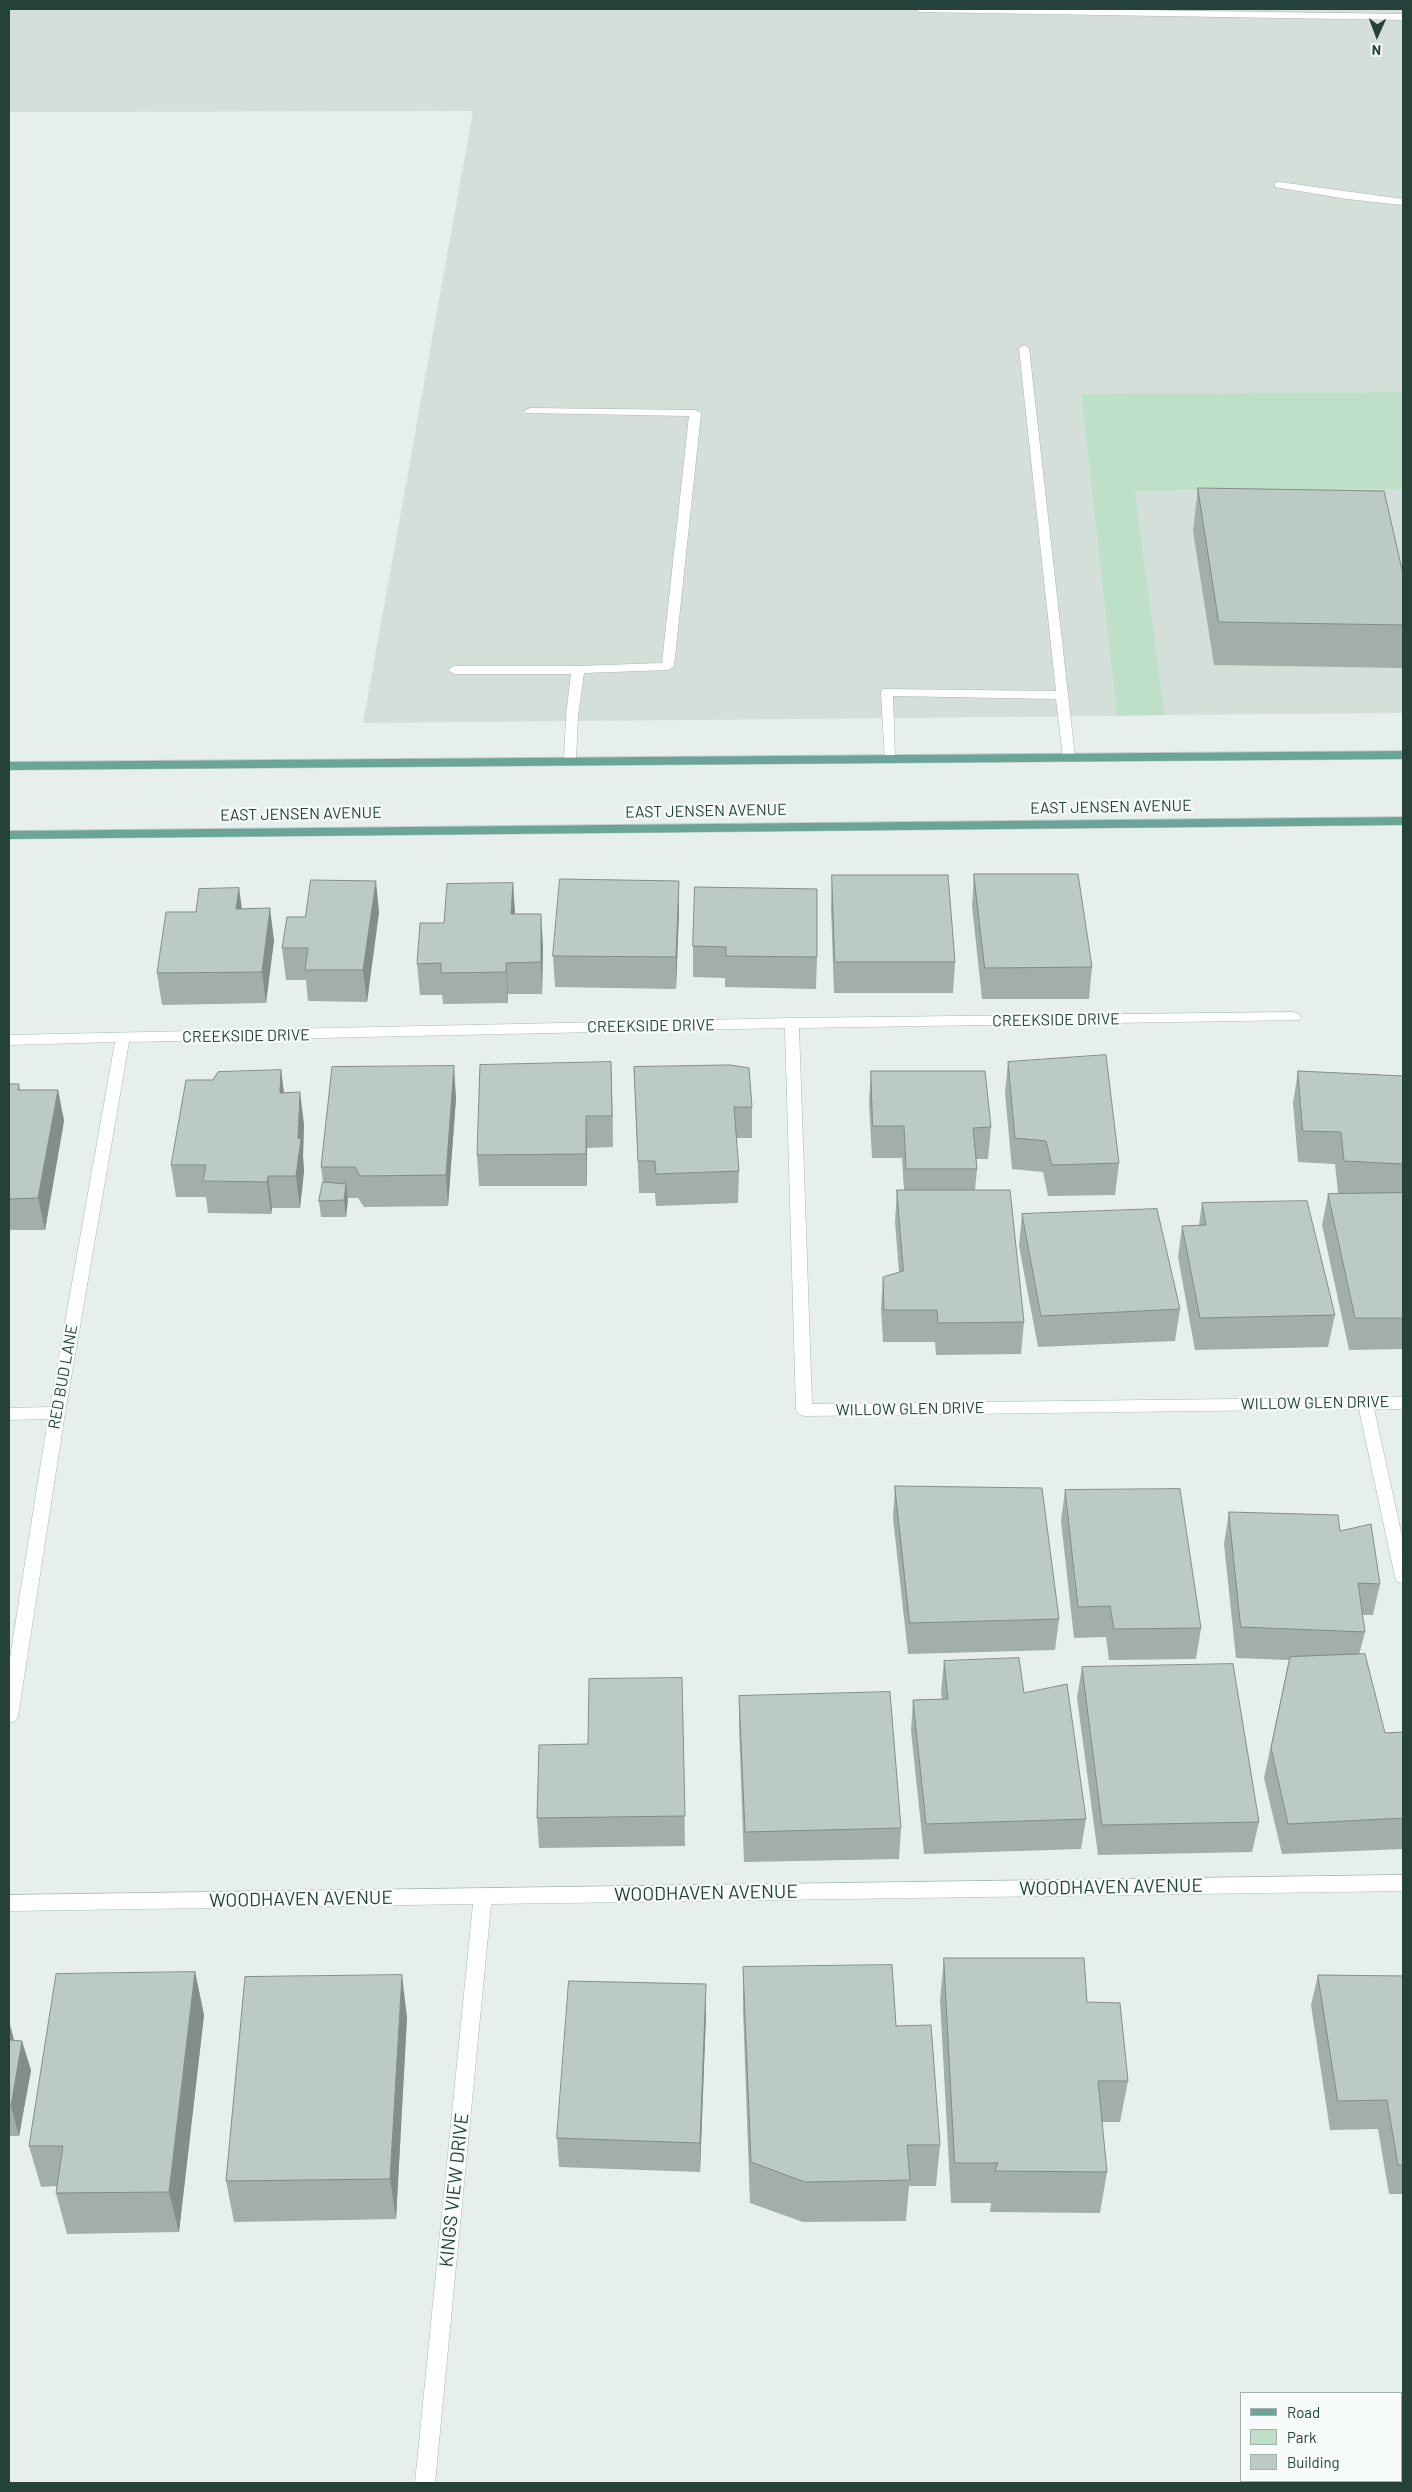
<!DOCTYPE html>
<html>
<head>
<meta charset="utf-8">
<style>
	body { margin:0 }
	#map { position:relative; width:1412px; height:2492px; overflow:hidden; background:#e6efeb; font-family:Barlow,sans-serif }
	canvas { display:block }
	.frame { position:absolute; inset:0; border:10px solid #24423a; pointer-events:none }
	.legend { position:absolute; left:1240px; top:2392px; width:162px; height:90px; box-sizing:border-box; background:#f7fbf9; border:1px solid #a3b1ad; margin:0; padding:6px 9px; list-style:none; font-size:15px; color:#24423a }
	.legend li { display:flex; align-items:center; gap:10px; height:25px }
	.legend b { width:25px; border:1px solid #a3b1ad }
	.north { position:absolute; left:1352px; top:10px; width:50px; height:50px; -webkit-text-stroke:4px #f7fbf9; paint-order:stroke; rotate:182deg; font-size:14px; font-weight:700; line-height:20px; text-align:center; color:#24423a }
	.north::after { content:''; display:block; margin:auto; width:18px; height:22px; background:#24423a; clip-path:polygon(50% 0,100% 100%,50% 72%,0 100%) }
</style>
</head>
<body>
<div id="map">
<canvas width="1412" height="2492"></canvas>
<div class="frame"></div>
<ul class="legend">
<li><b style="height:6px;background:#6aa596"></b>Road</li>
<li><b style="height:14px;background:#bfe0c8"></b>Park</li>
<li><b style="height:14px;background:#bbcac4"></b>Building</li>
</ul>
<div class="north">N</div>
</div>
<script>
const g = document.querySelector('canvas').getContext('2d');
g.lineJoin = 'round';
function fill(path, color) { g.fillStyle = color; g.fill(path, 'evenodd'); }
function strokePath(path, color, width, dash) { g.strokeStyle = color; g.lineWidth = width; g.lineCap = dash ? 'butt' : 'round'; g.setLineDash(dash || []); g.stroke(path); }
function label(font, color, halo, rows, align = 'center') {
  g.font = font + ' Barlow,sans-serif'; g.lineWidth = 4.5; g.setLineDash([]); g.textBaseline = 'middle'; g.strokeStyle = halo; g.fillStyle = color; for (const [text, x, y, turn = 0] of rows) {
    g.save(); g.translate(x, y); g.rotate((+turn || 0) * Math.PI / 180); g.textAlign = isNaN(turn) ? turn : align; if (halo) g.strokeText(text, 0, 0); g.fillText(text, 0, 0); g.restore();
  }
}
fill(new Path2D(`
	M 9,9 L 1403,9 L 1403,392 L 1081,395 L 1117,716 L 363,723 L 473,111 L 9,112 Z
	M 1403,489 L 1403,713 L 1165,715 L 1135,491 Z`), '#d4dfda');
fill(new Path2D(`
	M 1403,392 L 1403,489 L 1135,491 L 1165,715 L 1117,716 L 1081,394 Z`), '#bfe0c8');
const lane = new Path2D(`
	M 915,9 L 1071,9 L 1403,14 L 1403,20 L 919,12 Z
	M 1279,182 L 1403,199 L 1403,205 L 1347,199 L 1275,187 L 1275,183 Z
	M 1024,345 L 1029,348 L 1075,757 L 1069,761 L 1063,757 L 1056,699 L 893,696 L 895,759 L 893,762 L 885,762 L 881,692 L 883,689 L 1056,691 L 1019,348 Z
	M 530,408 L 695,410 L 701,413 L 674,666 L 668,670 L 584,673 L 578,716 L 576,761 L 570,765 L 564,761 L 566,716 L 571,674 L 454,674 L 448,670 L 454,666 L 578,666 L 662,663 L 689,416 L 526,413 L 524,411 Z`);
const street = new Path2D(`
	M 1294,1012 L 1299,1014 L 1301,1017 L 1299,1020 L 799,1028 L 812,1404 L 1403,1397 L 1403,1409 L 1374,1409 L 1403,1541 L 1403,1583 L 1397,1582 L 1395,1577 L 1359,1409 L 804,1416 L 798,1414 L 796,1410 L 785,1028 L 129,1042 L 65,1413 L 18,1716 L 15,1721 L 9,1723 L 9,1664 L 48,1419 L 9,1420 L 9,1408 L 50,1407 L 115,1042 L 9,1045 L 9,1035 L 792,1018 Z
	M 1403,1875 L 1403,1891 L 491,1904 L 435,2483 L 415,2483 L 473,1904 L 9,1911 L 9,1895 Z`);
const primary = new Path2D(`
	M 1403,751 L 1403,759 L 9,770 L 9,762 Z
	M 1403,817 L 1403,825 L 9,839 L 9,831 Z`);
strokePath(lane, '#a8b8b2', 1);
strokePath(street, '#a8b8b2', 1);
strokePath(primary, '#c2cac8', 1);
fill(lane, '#fff');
fill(street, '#fff');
fill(primary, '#6aa596');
fill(new Path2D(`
	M 1198,488 L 1403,574 L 1403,668 L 1214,665 L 1193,531 Z
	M 974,874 L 1092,967 L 1089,999 L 982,999 L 972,906 Z
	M 832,875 L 955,962 L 953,993 L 834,993 L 831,906 Z
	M 513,883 L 515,914 L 543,945 L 542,994 L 508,994 L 508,1003 L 443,1004 L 442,995 L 420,995 L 417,964 L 444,923 Z
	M 695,887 L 817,957 L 816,989 L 725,987 L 725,978 L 693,977 L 693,946 Z
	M 239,888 L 242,909 L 274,940 L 266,1003 L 162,1005 L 157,973 L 196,912 Z
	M 379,912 L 367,1002 L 308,1001 L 306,980 L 286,980 L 282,948 L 305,917 Z
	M 679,912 L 676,989 L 555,987 L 553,956 Z
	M 611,1062 L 613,1147 L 587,1148 L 587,1186 L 479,1186 L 477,1155 Z
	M 1008,1062 L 1119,1163 L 1115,1195 L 1048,1196 L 1043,1172 L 1012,1169 L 1005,1093 Z
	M 634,1067 L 752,1107 L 752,1138 L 736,1138 L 739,1171 L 738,1203 L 656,1206 L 655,1193 L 639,1193 Z
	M 281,1070 L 284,1093 L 304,1124 L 303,1156 L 304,1171 L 300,1208 L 272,1208 L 271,1214 L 208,1213 L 206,1197 L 176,1197 L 171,1165 L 213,1080 Z
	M 871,1071 L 991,1127 L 988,1159 L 976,1159 L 977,1169 L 975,1190 L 1024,1322 L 1021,1354 L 936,1355 L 935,1342 L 883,1342 L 881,1308 L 883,1277 L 899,1272 L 895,1222 L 897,1190 L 904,1190 L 902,1158 L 872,1158 L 869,1102 Z
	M 1298,1071 L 1403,1076 L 1403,1349 L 1349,1350 L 1322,1225 L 1328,1194 L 1352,1194 L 1338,1193 L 1335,1164 L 1298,1162 L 1293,1103 Z
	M 9,1084 L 19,1084 L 20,1090 L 58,1090 L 64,1121 L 45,1230 L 9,1230 Z
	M 456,1098 L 448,1206 L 364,1207 L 358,1198 L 348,1198 L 346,1217 L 321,1217 L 319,1201 L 323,1182 L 321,1167 Z
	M 1202,1203 L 1335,1315 L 1328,1347 L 1195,1350 L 1178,1257 L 1182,1226 L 1199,1225 Z
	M 1022,1214 L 1180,1309 L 1175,1341 L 1038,1347 L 1019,1246 Z
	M 895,1486 L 1059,1619 L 1055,1650 L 908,1654 L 893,1518 Z
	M 1065,1490 L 1201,1628 L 1196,1659 L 1109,1660 L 1106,1637 L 1074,1638 L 1061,1521 Z
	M 1229,1512 L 1340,1531 L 1380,1584 L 1373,1615 L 1362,1615 L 1365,1632 L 1359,1655 L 1385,1733 L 1403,1732 L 1403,1849 L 1282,1854 L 1264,1778 L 1289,1660 L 1236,1658 L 1224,1544 Z
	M 944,1661 L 1024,1693 L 1086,1819 L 1081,1849 L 924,1854 L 911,1731 L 913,1700 L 942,1699 L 941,1692 Z
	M 1082,1667 L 1259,1822 L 1252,1852 L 1098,1855 L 1077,1698 Z
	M 682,1678 L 685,1846 L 539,1848 L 537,1818 L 588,1744 Z
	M 739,1696 L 901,1828 L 899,1859 L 744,1862 L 739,1727 Z
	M 944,1958 L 1087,2002 L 1128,2081 L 1120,2122 L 1102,2122 L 1107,2172 L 1100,2213 L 990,2212 L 991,2203 L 951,2203 L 940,2000 Z
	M 743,1967 L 896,2026 L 940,2145 L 936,2186 L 909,2186 L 906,2221 L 803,2222 L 750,2203 L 743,2009 Z
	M 195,1972 L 204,2015 L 179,2232 L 67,2234 L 56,2193 L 57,2186 L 41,2187 L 29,2146 Z
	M 1318,1975 L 1403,1976 L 1403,2194 L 1389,2194 L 1378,2129 L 1330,2130 L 1311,2005 Z
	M 706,2014 L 700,2172 L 559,2167 L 557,2138 Z
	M 407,2017 L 396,2219 L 234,2222 L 226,2181 Z
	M 9,2021 L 14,2041 L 31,2070 L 19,2136 L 9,2136 Z`), '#a1aea9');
fill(new Path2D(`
	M 376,881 L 379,912 L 367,1002 L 363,970 Z
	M 679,881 L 679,912 L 676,989 L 676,957 Z
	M 513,883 L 515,914 L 511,914 Z
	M 239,888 L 243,919 L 236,909 Z
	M 270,908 L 274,940 L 266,1003 L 262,972 Z
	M 541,914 L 543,945 L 542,994 L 541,962 Z
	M 506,963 L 508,994 L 508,1003 L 506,972 Z
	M 611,1062 L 612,1093 L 613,1147 L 612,1116 Z
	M 454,1066 L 456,1098 L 448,1206 L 446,1175 Z
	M 281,1070 L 285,1102 L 280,1093 Z
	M 58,1090 L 64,1121 L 45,1230 L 38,1198 Z
	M 300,1092 L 304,1124 L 303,1156 L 304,1171 L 300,1208 L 296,1176 Z
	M 586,1116 L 587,1148 L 587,1186 L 586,1154 Z
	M 268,1176 L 272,1208 L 271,1214 L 267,1182 Z
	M 346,1184 L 348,1200 L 346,1217 L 344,1200 Z
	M 195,1972 L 204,2015 L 179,2232 L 169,2192 Z
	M 402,1975 L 407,2017 L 396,2219 L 390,2179 Z
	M 706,1984 L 706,2014 L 700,2172 L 700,2143 Z
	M 9,2021 L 14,2040 L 9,2069 Z
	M 22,2041 L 31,2070 L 19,2136 L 11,2106 Z`), '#838d89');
const building = new Path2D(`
	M 1198,488 L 1384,491 L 1403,574 L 1403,625 L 1219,622 Z
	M 974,874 L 1078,874 L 1092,967 L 985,968 Z
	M 832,875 L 948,875 L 955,962 L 835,962 Z
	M 560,879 L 679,881 L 676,957 L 553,956 Z
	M 311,880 L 376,881 L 363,970 L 305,970 L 308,948 L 282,948 L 287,917 L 305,917 Z
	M 513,883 L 511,914 L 541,914 L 541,962 L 506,963 L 506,972 L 441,973 L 441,963 L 417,964 L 420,923 L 444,923 L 447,884 Z
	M 695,887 L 817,889 L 817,957 L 726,956 L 726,947 L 693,946 Z
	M 239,888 L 236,909 L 270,908 L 262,972 L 157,973 L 166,912 L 196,912 L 199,889 Z
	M 1106,1055 L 1119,1163 L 1052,1165 L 1046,1141 L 1015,1138 L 1008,1062 Z
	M 611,1062 L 612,1116 L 586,1116 L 586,1154 L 477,1155 L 480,1065 Z
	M 730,1065 L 749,1068 L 752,1107 L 734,1107 L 739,1171 L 656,1174 L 655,1161 L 638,1161 L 634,1067 Z
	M 454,1066 L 446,1175 L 360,1176 L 355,1167 L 321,1167 L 332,1067 Z
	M 281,1070 L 280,1093 L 300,1092 L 298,1138 L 301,1139 L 296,1176 L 268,1176 L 267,1182 L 203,1181 L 206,1165 L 171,1165 L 186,1080 L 213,1080 L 218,1072 Z
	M 871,1071 L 985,1071 L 991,1127 L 973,1128 L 977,1169 L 906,1169 L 904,1126 L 873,1126 Z
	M 1298,1071 L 1403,1076 L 1403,1164 L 1344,1161 L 1341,1132 L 1303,1131 Z
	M 9,1084 L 19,1084 L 18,1090 L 58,1090 L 38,1198 L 9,1199 Z
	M 323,1182 L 346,1184 L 344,1200 L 319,1201 Z
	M 897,1190 L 1010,1190 L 1024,1322 L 938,1323 L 937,1310 L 884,1310 L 883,1277 L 903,1271 Z
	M 1403,1193 L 1403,1318 L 1355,1318 L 1328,1194 Z
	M 1307,1201 L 1335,1315 L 1200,1318 L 1182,1226 L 1206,1225 L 1202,1203 Z
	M 1157,1209 L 1180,1309 L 1041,1316 L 1022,1214 Z
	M 895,1486 L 1042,1488 L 1059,1619 L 910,1623 Z
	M 1180,1489 L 1201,1628 L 1114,1629 L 1110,1606 L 1078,1607 L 1065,1490 Z
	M 1229,1512 L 1338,1515 L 1340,1531 L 1371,1524 L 1380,1584 L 1358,1583 L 1365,1632 L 1241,1627 Z
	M 1365,1654 L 1385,1733 L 1403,1732 L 1403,1818 L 1288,1824 L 1271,1748 L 1290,1657 Z
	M 1019,1658 L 1024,1693 L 1067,1684 L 1086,1819 L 926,1824 L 913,1700 L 948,1699 L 944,1661 Z
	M 1233,1664 L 1259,1822 L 1102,1825 L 1082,1667 Z
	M 682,1678 L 685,1816 L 537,1818 L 539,1745 L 588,1744 L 589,1679 Z
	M 890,1692 L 901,1828 L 745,1832 L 739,1696 Z
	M 944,1958 L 1084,1958 L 1087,2002 L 1120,2003 L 1128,2081 L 1098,2081 L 1107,2172 L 995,2171 L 998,2163 L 955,2163 Z
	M 892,1965 L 896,2026 L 931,2025 L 940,2145 L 907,2145 L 910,2180 L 805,2182 L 751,2162 L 743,1967 Z
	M 195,1972 L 169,2192 L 56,2193 L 63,2146 L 29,2146 L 56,1974 Z
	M 402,1975 L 390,2179 L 226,2181 L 245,1977 Z
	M 1318,1975 L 1403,1976 L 1403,2165 L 1398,2165 L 1387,2100 L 1338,2101 Z
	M 569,1981 L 706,1984 L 700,2143 L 557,2138 Z
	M 9,2040 L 22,2041 L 11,2106 L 9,2106 Z`);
fill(building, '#bbcac4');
strokePath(building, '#838d89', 1);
label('16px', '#24423a', '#f7fbf9', [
	["EAST JENSEN AVENUE",1111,807,-1],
	["EAST JENSEN AVENUE",706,811,-1],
	["EAST JENSEN AVENUE",301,814,-1],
	["CREEKSIDE DRIVE",1056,1020,-1],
	["CREEKSIDE DRIVE",651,1026,-1],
	["CREEKSIDE DRIVE",246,1036,-1],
	["RED BUD LANE",63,1377,-80],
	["WILLOW GLEN DRIVE",1315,1403,-1],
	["WILLOW GLEN DRIVE",910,1409,-1]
]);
label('19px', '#24423a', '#f7fbf9', [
	["WOODHAVEN AVENUE",1111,1887,-1],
	["WOODHAVEN AVENUE",706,1893,-1],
	["WOODHAVEN AVENUE",301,1899,-1],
	["KINGS VIEW DRIVE",454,2190,-84]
]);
</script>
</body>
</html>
